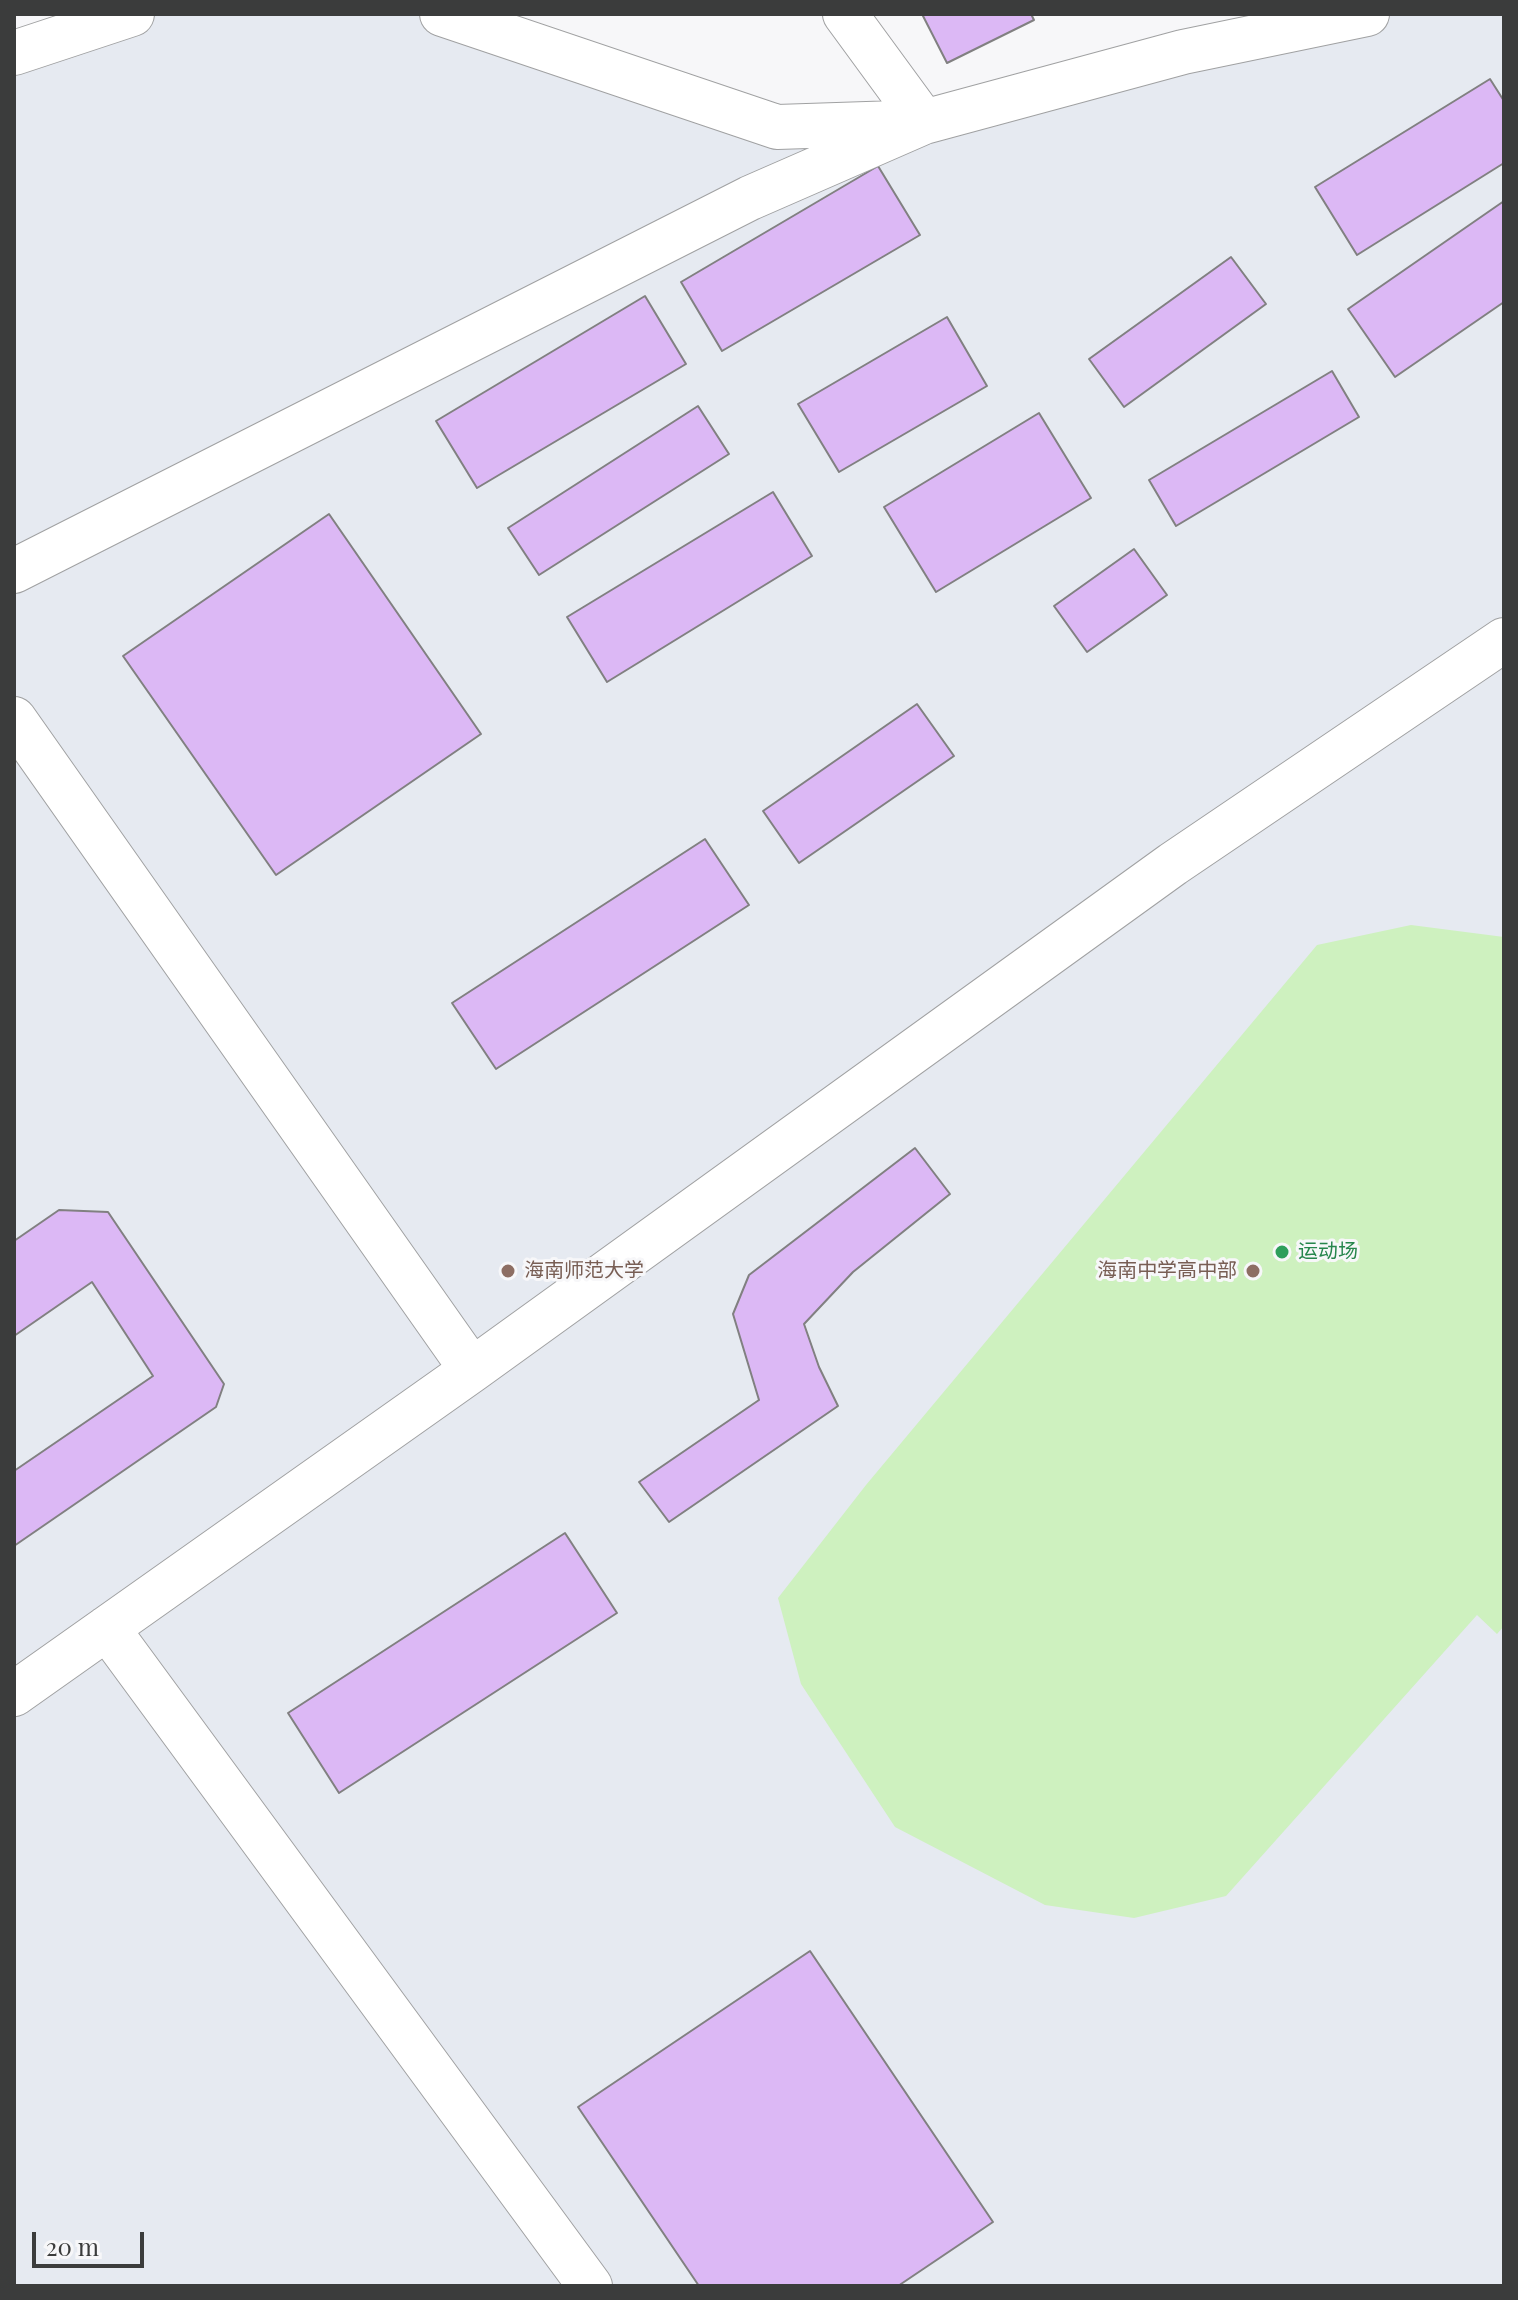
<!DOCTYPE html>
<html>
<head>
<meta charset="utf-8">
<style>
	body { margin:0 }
	#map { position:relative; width:1518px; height:2300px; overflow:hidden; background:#f7f7f9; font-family:"Playfair Display",serif }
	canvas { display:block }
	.frame { position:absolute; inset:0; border:16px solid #3b3c3c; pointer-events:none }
	.scale { position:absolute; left:32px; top:2232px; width:112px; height:36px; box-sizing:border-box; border:4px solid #3b3c3c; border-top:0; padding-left:10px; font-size:24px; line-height:28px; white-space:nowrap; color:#3b3c3c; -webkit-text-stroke:6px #f7f7f9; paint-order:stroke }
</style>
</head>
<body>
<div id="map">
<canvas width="1518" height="2300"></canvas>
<div class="frame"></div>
<div class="scale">20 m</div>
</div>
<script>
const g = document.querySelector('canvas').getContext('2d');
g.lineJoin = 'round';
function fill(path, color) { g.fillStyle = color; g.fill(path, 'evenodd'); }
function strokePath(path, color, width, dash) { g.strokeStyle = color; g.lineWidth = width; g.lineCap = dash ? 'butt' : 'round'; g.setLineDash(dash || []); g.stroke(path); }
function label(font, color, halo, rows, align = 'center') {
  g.font = font + ' "Playfair Display","Noto Sans SC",serif'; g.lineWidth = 6; g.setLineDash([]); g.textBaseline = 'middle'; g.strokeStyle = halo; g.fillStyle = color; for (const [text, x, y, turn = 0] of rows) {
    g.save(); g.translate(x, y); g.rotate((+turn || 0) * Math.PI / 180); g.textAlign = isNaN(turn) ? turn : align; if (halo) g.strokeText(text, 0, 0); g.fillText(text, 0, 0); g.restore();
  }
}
fill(new Path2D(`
	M 132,14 L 442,14 L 777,127 L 1367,14 L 1504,14 L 1504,2286 L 14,2286 L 14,53 Z`), '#e6eaf1');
fill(new Path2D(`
	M 1411,925 L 1504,937 L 1504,1626 L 1497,1634 L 1477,1615 L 1226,1896 L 1134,1918 L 1045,1905 L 895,1827 L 801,1684 L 778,1598 L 866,1485 L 1317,945 Z`), '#cef1bf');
const building = new Path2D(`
	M 922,14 L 1031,14 L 1034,20 L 947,63 Z
	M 1490,79 L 1504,101 L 1504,163 L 1357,255 L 1315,187 Z
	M 878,166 L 920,235 L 722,351 L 681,282 Z
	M 1504,201 L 1504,302 L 1395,377 L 1348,309 Z
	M 1231,257 L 1266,304 L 1124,407 L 1089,359 Z
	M 645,296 L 686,364 L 477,488 L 436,421 Z
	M 947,317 L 987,386 L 839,472 L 798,404 Z
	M 1332,371 L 1359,417 L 1176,526 L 1149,480 Z
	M 698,406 L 729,454 L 539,575 L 508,528 Z
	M 1039,413 L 1091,498 L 936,592 L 884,507 Z
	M 773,492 L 812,556 L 607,682 L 567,617 Z
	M 329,514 L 481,734 L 276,875 L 123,656 Z
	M 1134,549 L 1167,595 L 1087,652 L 1054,606 Z
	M 917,704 L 954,756 L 799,863 L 763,811 Z
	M 705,839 L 749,905 L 496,1069 L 452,1003 Z
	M 915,1148 L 950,1194 L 853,1272 L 804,1324 L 819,1367 L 838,1406 L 669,1522 L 639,1482 L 759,1400 L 733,1314 L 749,1275 Z
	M 59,1210 L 108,1212 L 224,1384 L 216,1407 L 14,1546 L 14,1471 L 153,1376 L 92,1282 L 14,1336 L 14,1241 Z
	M 565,1533 L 617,1613 L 339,1793 L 288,1713 Z
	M 810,1951 L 993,2222 L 898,2286 L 699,2286 L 578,2107 Z`);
fill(building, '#dcb8f5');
strokePath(building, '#818081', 2);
const minor = new Path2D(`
	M 442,14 L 777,127 L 897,123
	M 845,14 L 924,122
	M 14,53 L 132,14
	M 14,571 L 750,198 L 924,122 L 1183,52 L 1367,14
	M 14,719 L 472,1370
	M 107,1628 L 590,2286
	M 14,1694 L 472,1370 L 1173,864 L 1504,640`);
strokePath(minor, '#a0a1a2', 46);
strokePath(minor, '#fff', 44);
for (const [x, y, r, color] of [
	[1282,1252,8,"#2e9e5b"],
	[508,1271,8,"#8d6e63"],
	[1253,1271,8,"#8d6e63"]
]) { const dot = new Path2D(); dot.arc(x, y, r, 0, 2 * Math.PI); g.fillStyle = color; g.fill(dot); strokePath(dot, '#f7f7f9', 3); }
label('20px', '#27864d', '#f7f7f9', [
	["运动场",1298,1252]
], 'left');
label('20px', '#785e54', '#f7f7f9', [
	["海南师范大学",524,1271],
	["海南中学高中部",1237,1271,"right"]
], 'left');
</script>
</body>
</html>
